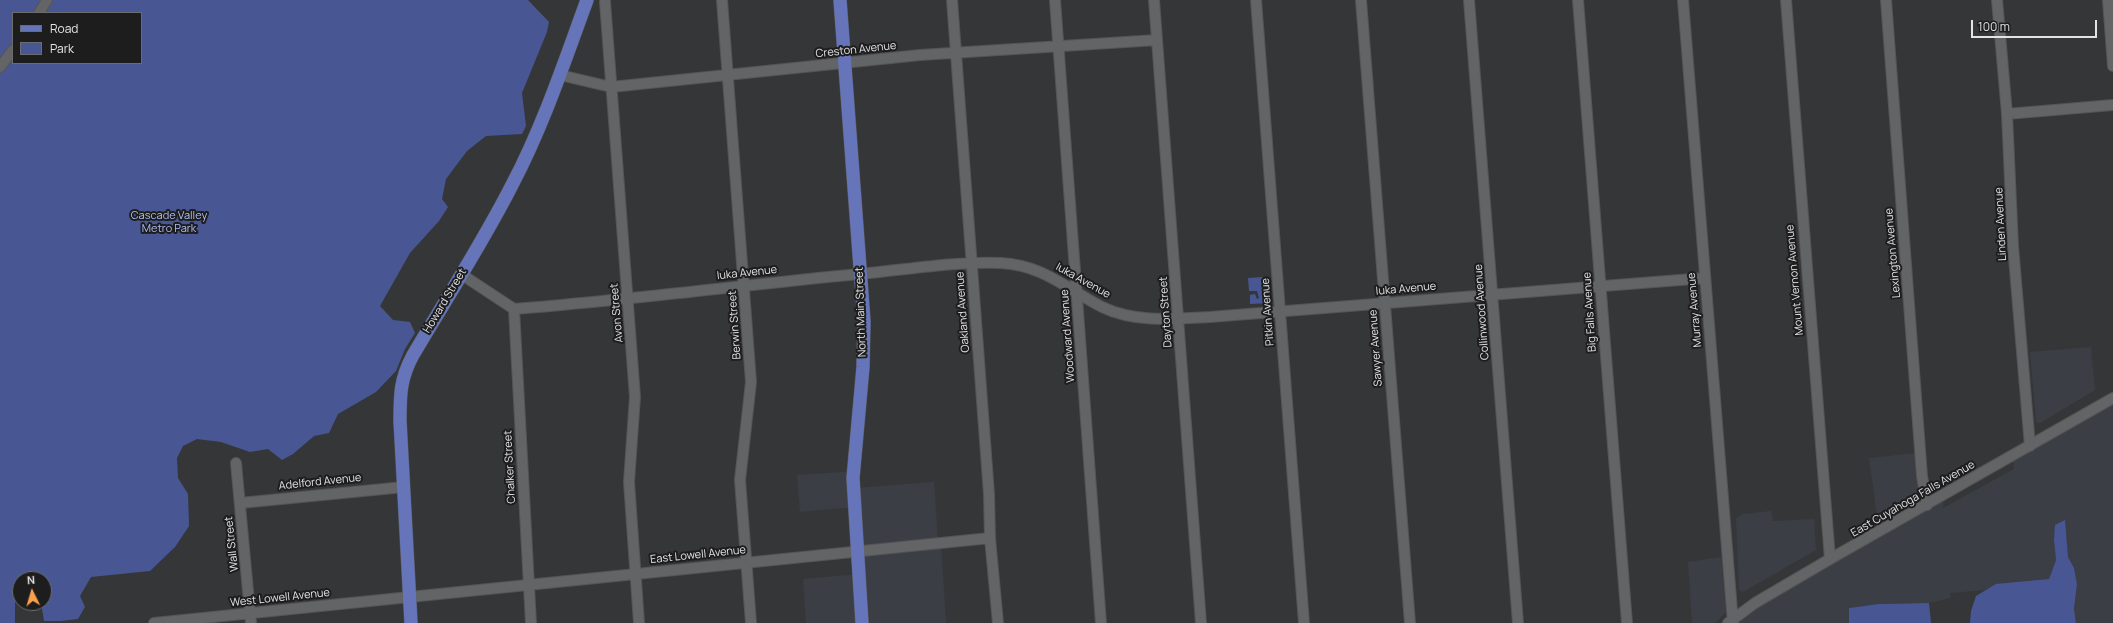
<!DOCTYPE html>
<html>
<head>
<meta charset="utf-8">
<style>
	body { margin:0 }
	#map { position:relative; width:2113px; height:623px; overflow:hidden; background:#353638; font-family:Manrope,sans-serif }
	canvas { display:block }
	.legend { position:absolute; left:12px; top:12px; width:130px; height:52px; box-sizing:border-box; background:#1d1d1e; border:1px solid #6c6c6e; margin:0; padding:5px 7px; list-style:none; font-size:12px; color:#e3e3e5 }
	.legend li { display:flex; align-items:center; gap:8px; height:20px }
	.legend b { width:20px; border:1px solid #6c6c6e }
	.north { position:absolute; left:12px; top:571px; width:40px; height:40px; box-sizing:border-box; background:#1d1d1e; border:1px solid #6c6c6e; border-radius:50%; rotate:355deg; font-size:11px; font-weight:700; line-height:16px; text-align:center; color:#e3e3e5 }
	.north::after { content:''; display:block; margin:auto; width:14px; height:18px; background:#f8a04b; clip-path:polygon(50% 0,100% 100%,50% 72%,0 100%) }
	.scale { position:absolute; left:1971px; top:20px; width:126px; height:18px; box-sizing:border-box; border:2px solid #e3e3e5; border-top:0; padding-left:5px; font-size:12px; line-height:14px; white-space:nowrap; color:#e3e3e5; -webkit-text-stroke:3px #1d1d1e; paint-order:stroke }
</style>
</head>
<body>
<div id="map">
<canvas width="2113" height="623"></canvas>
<ul class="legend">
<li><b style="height:5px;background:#6675ba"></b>Road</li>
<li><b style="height:11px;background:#485794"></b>Park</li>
</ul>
<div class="north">N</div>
<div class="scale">100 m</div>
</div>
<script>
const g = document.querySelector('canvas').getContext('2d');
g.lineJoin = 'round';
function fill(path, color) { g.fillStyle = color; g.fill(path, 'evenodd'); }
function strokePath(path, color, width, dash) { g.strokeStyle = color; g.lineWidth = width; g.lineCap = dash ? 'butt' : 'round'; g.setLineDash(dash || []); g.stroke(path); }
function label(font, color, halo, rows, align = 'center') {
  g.font = font + ' Manrope,sans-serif'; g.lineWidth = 4; g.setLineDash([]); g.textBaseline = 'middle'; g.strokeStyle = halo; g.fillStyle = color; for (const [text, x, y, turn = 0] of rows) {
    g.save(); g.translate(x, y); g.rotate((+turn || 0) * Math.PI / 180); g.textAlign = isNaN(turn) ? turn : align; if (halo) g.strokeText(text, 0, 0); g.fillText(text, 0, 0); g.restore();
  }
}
fill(new Path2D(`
	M 2091,347 L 2095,390 L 2040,423 L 2036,422 L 2030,352 Z
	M 2113,403 L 2113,623 L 2076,623 L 2074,609 L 2077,584 L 2074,568 L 2068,557 L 2065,521 L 2054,540 L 2056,560 L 2049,579 L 2040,580 L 2040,584 L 2037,586 L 1950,593 L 1951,598 L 1929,603 L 1879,604 L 1849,608 L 1849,623 L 1733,623 L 1745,609 L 1944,495 L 1943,508 L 2014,469 L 2013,460 Z
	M 1916,453 L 1919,497 L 1915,502 L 1878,523 L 1869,458 Z
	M 854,471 L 854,507 L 800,512 L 797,475 Z
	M 934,482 L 938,541 L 858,549 L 856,488 Z
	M 1771,511 L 1773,521 L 1814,519 L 1816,550 L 1743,592 L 1739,590 L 1736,519 L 1742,514 Z
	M 941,543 L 946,623 L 806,623 L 803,579 L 858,574 L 856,551 Z
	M 1721,557 L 1726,612 L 1715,623 L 1692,623 L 1688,562 Z`), '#3c3e46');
fill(new Path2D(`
	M 0,0 L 528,0 L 549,22 L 547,32 L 522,93 L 526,126 L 522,134 L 486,136 L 467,151 L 446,179 L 442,199 L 448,207 L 439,221 L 410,253 L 380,306 L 393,320 L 410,322 L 415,333 L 405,349 L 396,371 L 376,392 L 338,414 L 329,433 L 314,436 L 293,454 L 282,460 L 268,449 L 250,452 L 221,442 L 197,439 L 183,446 L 177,458 L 178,478 L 188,494 L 189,526 L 175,547 L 150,571 L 91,577 L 80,596 L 85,607 L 78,619 L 61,621 L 44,621 L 42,609 L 43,604 L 33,603 L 44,603 L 44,579 L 20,579 L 20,601 L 15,601 L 15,623 L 0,623 ZM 13,13 L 141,13 L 141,63 L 13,63 Z
	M 1263,277 L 1268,278 L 1270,303 L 1250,304 L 1250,295 L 1255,294 L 1257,299 L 1259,298 L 1257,291 L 1249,291 L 1248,278 Z
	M 2065,520 L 2068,557 L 2074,568 L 2077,584 L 2074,609 L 2076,623 L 1970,623 L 1971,611 L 1976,596 L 1996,584 L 2049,579 L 2056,560 L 2054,540 L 2055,525 Z
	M 1929,603 L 1931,623 L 1849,623 L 1849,608 L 1879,604 Z`), '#485794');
const minor = new Path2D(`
	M 722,0 L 751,382 L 740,480 L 751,623
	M 952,0 L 989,494 L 990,538 L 998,623
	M 1055,0 L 1101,623
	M 1154,0 L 1201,623
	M 1256,0 L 1304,623
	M 1361,0 L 1410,623
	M 1469,0 L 1518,623
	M 1578,0 L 1627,623
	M 1683,0 L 1733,623
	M 1786,0 L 1830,559
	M 1886,0 L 1922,476 L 1927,505
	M 1997,0 L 2007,114 L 2013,246 L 2030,446
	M 2108,0 L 2113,66
	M 605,2 L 635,397 L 629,482 L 639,623
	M 39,13 L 47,0
	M 0,67 L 13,50
	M 560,75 L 611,87 L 920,55 L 1157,40
	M 2007,114 L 2113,105
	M 461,274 L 514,309 C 629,300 744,285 859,274 C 906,270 954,261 1001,263 C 1043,265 1067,289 1102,307 C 1135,323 1174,319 1210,317 L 1705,278
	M 514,309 L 531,623
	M 236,463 L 251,623
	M 240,503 L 404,487
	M 154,623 L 990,538
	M 1728,623 L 1755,603 L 1830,559 L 2113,398`);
const major = new Path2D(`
	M 840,0 L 864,321 L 863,367 L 853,478 L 862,623
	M 411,623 L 400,421 C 400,395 400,379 413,355 C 446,299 482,244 512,185 C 543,126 564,63 587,0`);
strokePath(minor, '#545456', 12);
strokePath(major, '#545456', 14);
strokePath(minor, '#636466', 10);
strokePath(major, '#6675ba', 13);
label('11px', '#e3e3e5', '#1d1d1e', [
	["Creston Avenue",856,50,-6],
	["Linden Avenue",2001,224,-93],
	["Lexington Avenue",1893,253,-95],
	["Iuka Avenue",747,273,-6],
	["Mount Vernon Avenue",1795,280,-95],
	["Iuka Avenue",1083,281,29],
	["Iuka Avenue",1406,289,-5],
	["Howard Street",445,301,-59],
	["Murray Avenue",1695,310,-95],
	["North Main Street",861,312,-92],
	["Oakland Avenue",963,312,-94],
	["Dayton Street",1166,312,-94],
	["Pitkin Avenue",1268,312,-94],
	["Collinwood Avenue",1482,312,-94],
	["Big Falls Avenue",1590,312,-94],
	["Avon Street",617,313,-95],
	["Berwin Street",735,325,-94],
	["Woodward Avenue",1068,336,-94],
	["Sawyer Avenue",1376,348,-94],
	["Chalker Street",510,467,-93],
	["Adelford Avenue",320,482,-6],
	["East Cuyahoga Falls Avenue",1913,499,-30],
	["Wall Street",232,544,-96],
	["East Lowell Avenue",698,555,-6],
	["West Lowell Avenue",280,598,-6]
]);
label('11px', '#aebffa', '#1d1d1e', [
	["Cascade Valley",169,216],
	["Metro Park",169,229]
]);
</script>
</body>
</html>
